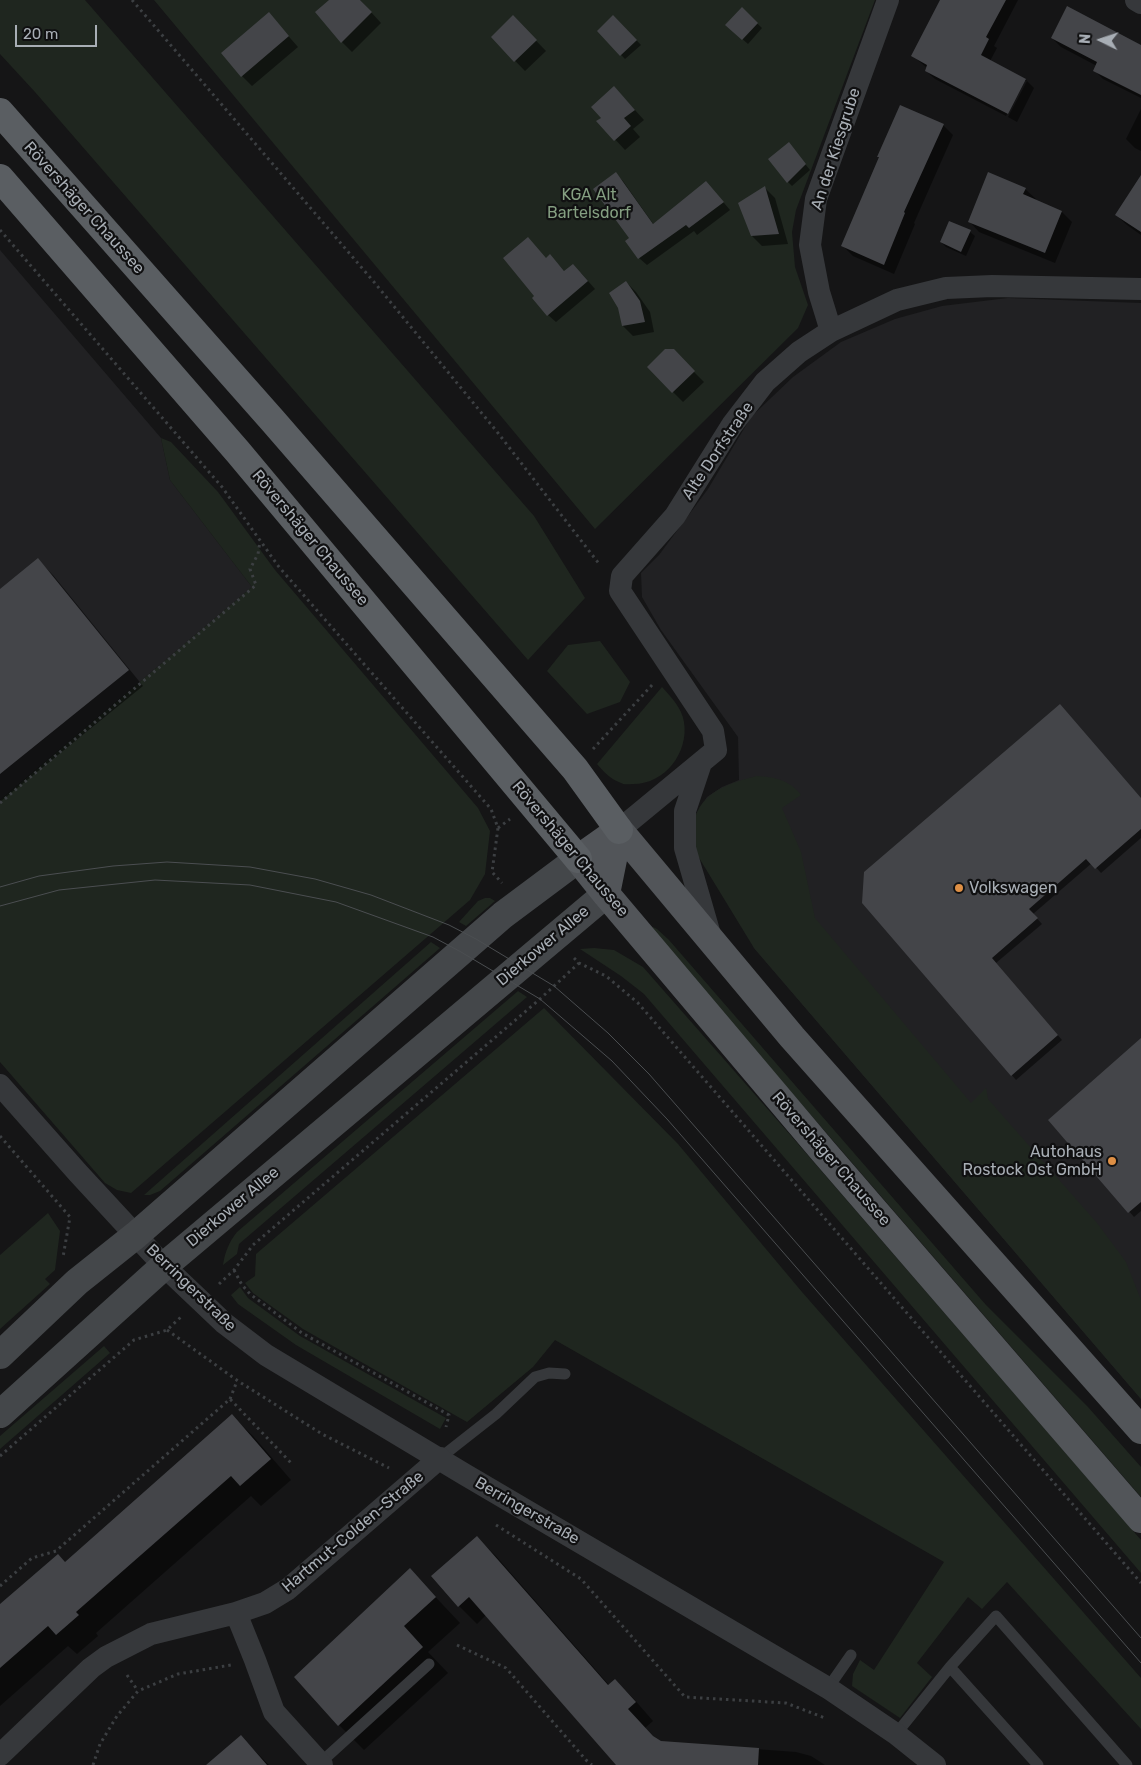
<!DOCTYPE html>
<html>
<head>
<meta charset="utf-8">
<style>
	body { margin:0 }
	#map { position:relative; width:1141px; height:1765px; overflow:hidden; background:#151516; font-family:Rubik,sans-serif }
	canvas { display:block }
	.north { position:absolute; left:1076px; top:15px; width:50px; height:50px; -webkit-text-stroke:4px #101011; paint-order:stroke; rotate:274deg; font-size:14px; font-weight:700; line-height:20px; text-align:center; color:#a8aeb5 }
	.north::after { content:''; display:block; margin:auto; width:18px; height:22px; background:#a8aeb5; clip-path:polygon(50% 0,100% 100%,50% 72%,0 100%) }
	.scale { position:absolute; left:15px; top:25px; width:82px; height:22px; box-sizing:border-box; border:2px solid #a8aeb5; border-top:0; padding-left:6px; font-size:15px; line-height:18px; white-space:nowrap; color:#a8aeb5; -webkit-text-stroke:4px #101011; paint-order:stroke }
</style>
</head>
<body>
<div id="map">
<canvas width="1141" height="1765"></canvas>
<div class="north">N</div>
<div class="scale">20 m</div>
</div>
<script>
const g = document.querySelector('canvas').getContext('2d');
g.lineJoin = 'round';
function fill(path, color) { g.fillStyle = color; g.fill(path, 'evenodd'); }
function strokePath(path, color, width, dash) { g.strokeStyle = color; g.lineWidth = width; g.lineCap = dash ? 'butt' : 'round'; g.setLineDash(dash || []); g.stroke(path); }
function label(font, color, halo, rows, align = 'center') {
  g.font = font + ' Rubik,sans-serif'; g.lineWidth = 4.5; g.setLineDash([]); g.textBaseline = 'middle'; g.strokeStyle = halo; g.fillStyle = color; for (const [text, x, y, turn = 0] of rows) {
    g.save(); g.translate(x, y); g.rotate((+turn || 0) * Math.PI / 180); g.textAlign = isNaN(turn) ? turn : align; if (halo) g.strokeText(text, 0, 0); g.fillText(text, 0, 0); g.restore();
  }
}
fill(new Path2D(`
	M 0,250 L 161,438 L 170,480 L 252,587 L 0,800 Z
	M 1008,298 L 1141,303 L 1141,1399 L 754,948 L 696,814 L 707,797 L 722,787 L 739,780 L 738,737 L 661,630 L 642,597 L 641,573 L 659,555 L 708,489 L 751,417 L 793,377 L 841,342 L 895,319 L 942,306 Z`), '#212123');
fill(new Path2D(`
	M 0,0 L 85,0 L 534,516 L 585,598 L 528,660 L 35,92 L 0,54 Z
	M 154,0 L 875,0 L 796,210 L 792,232 L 795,267 L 808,305 L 798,328 L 595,529 Z
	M 161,438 L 171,442 L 218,492 L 275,570 L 478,808 L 490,831 L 485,874 L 470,900 L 131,1193 L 117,1190 L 105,1183 L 0,1062 L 0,800 L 252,587 L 170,480 Z
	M 600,641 L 630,682 L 620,702 L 587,714 L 547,671 L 568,645 Z
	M 662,687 C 671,697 682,708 684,722 C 689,753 664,785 632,784 C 628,784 624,785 621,783 C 610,779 604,772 597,764 Z
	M 757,776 C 774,777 790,780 801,795 L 782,808 L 801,852 L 815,918 L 971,1103 L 986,1088 L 988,1099 L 1097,1223 L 1126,1262 L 1141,1300 L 1141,1399 L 754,948 L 693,848 C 688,800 715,786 757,776 Z
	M 485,898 L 490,898 L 495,901 L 466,926 L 459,922 L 478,901 Z
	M 653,927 L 657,929 L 669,940 L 986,1305 L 1088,1407 L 1141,1467 L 1141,1497 L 651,930 Z
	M 431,942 L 440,948 L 160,1191 L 150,1195 L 144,1195 Z
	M 594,948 L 614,950 L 643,967 L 786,1130 L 1141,1540 L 1141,1573 L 644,994 L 621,976 L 580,949 Z
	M 518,991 L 527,997 L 239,1244 L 237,1254 L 223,1265 C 225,1252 229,1242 237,1232 Z
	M 544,1008 L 678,1144 L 802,1292 L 1141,1678 L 1141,1729 L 1007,1582 L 982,1609 L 968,1597 L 917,1663 L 932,1677 L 900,1718 L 852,1686 L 853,1674 L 860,1660 L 874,1670 L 944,1562 L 555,1340 L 533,1367 L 467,1422 L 303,1329 L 253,1293 L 245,1283 L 255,1276 L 256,1254 Z
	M 48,1213 L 60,1231 L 55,1270 L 45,1279 L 50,1284 L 0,1329 L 0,1255 Z
	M 240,1287 L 248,1298 L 300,1336 L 446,1418 L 440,1429 L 296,1345 L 238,1304 L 231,1295 Z
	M 104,1346 L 110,1353 L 0,1449 L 0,1436 Z`), '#1f261f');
fill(new Path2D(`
	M 330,0 L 360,0 L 381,23 L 352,52 L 342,42 Z
	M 941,0 L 1018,0 L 994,46 L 997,48 L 990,61 L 1026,80 L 1034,88 L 1017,122 L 1008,117 L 1027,81 L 1024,81 L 1006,116 L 935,79 L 926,71 L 927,68 L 913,56 Z
	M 742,9 L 762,28 L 748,44 L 732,30 Z
	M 269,14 L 298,47 L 252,86 L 242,76 Z
	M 613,16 L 641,45 L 625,59 L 598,31 Z
	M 513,17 L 546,51 L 525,71 L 492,37 Z
	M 1052,38 L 1141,46 L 1141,98 L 1103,79 L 1094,70 L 1097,66 L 1061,47 Z
	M 624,98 L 644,120 L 633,129 L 640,137 L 625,150 L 598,121 Z
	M 1141,109 L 1141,151 L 1135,148 L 1126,139 Z
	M 943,125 L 953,135 L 914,223 L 915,224 L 894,274 L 853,256 L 843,246 Z
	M 793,149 L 810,170 L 792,186 L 788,182 Z
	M 616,174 L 623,181 L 654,225 L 713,190 L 730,210 L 697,235 L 694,231 L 647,265 L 639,258 L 630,239 Z
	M 1141,179 L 1141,235 L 1127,225 L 1116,215 Z
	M 765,188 L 775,198 L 788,244 L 762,246 L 752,236 Z
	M 1025,189 L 1036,199 L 1035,201 L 1062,212 L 1072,222 L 1055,263 L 979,232 L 969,221 Z
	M 970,232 L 975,236 L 966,256 L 946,247 L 941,242 Z
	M 547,259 L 558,264 L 565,272 L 581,273 L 595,289 L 556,322 L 548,315 L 536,296 Z
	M 626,282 L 636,292 L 650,312 L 654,332 L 633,336 L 623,326 Z
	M 673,351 L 704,382 L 683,402 L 648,367 Z
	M 38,560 L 53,575 L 143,686 L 0,802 L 0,590 Z
	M 1141,799 L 1141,838 L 1101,873 L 1092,863 L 1033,914 L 1042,924 L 996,963 L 1062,1040 L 1016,1080 L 864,902 Z
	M 1141,1040 L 1141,1211 L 1134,1217 L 1050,1120 Z
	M 232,1416 L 253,1436 L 291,1480 L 261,1506 L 251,1496 L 96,1633 L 98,1636 L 77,1654 L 68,1646 L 0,1706 L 0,1606 L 65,1563 Z
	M 476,1537 L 495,1555 L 609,1685 L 615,1680 L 633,1698 L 653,1721 L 645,1728 L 656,1740 L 661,1742 L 796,1752 L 811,1756 L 825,1765 L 618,1765 L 486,1615 L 477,1624 L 459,1606 Z
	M 410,1570 L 460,1623 L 428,1652 L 448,1673 L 364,1750 L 339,1725 Z
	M 240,1736 L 269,1765 L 208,1765 Z`), '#0007');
fill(new Path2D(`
	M 329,0 L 360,0 L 372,12 L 341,43 L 315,12 Z
	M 940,0 L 1006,0 L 986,37 L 989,39 L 981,55 L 1026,79 L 1008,114 L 925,71 L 927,65 L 911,56 Z
	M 1067,6 L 1141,45 L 1141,95 L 1093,71 L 1097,62 L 1051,38 Z
	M 742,7 L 758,23 L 742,40 L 725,25 Z
	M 269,12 L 289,36 L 241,77 L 221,53 Z
	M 513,15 L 537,40 L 514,62 L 491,37 Z
	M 613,15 L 637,40 L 620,56 L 597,31 Z
	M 614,86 L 635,110 L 624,118 L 631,126 L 614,141 L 596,121 L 601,118 L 591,107 Z
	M 900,105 L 944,124 L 904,212 L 905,213 L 884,265 L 841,246 L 879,157 L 877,157 Z
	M 789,142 L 806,164 L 787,183 L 768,159 Z
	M 616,172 L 653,224 L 706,181 L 724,202 L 689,228 L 686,225 L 638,259 L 625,241 L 629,238 L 593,189 Z
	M 988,172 L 1026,188 L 1023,194 L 1062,211 L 1045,253 L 968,222 Z
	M 1141,175 L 1141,232 L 1115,215 Z
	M 765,186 L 779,234 L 751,236 L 738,203 Z
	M 949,221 L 971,230 L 961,252 L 940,242 Z
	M 528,237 L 546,258 L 550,254 L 564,271 L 573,264 L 588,281 L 547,316 L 532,298 L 534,296 L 503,258 Z
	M 626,281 L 640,301 L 645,322 L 622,326 L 618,308 L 609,293 Z
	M 665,349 L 674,349 L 695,371 L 672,393 L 647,367 Z
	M 38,558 L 129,670 L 0,774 L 0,589 Z
	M 1060,704 L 1141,798 L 1141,829 L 1095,869 L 1086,859 L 1029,909 L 1038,918 L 992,958 L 1058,1035 L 1011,1076 L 862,903 L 864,872 Z
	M 1141,1038 L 1141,1202 L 1128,1213 L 1048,1120 Z
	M 232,1414 L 271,1459 L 240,1486 L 231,1476 L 76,1612 L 79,1615 L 56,1635 L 48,1626 L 0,1668 L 0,1604 L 58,1554 L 65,1562 Z
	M 477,1536 L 608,1685 L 615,1679 L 636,1702 L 628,1709 L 653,1736 L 661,1741 L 759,1748 L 758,1765 L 616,1765 L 469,1597 L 458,1607 L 431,1576 Z
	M 410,1568 L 436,1597 L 404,1626 L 423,1647 L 338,1726 L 294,1677 Z
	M 241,1735 L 267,1765 L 206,1765 Z`), '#444549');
strokePath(new Path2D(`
	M 132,0 L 374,282 L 498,433 L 600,565
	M 0,230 L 222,487 L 279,567 L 491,809 L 498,828 L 492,872 L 502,883
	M 593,749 L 653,684
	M 0,803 L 256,585 L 250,569 L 258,554 L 260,541
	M 498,828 L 510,819
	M 574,958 L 579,963 L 606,976 L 638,1003 L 1141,1583
	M 0,1136 L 70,1217 L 63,1257
	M 234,1270 L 242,1285 L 250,1294 L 302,1333 L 449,1415 L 446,1427
	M 219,1284 L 234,1270 L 253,1245 L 540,999 L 579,963
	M 167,1330 L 238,1381 L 322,1434 L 389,1468
	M 230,1399 L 237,1381
	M 0,1456 L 134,1340 L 167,1330 L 182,1316
	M 496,1525 L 581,1579 L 685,1697 L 786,1703 L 825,1718
	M 0,1586 L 32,1558 L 56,1551 L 230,1399 L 293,1465
	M 457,1645 L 506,1668 L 586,1760 L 592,1765
	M 127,1675 L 138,1691
	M 93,1765 L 100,1744 L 117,1716 L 138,1691 L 178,1674 L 231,1665`), '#3c3f42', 3, [2.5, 4]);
strokePath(new Path2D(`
	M 440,1458 L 496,1414 L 535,1377 L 549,1373 L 565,1374
	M 950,1667 L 1038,1765
	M 828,1688 L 851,1655
	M 896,1734 L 950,1667 L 996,1616 L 1127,1765
	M 320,1763 L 429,1664`), '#36383b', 11);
strokePath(new Path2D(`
	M 1136,0 L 1141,3
	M 831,331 L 819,292 L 810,245 L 816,199 L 888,0
	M 701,763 L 685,811 L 685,848 L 711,938
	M 619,830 L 716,750 L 713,731 L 620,591 L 622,576 L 675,516 L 732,425 L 765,382 L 799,352 L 831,331 L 897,300 L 946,288 L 992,286 L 1141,289
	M 0,1085 L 78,1173 L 164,1266 L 224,1323 L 266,1355 L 464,1474 L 828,1688 L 896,1734 L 935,1765
	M 236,1613 L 255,1660 L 274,1712 L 322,1765
	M 0,1755 L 91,1668 L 106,1657 L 151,1634 L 236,1613 L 265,1603 L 288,1589 L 440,1458`), '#36383b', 22);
strokePath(new Path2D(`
	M 0,1355 L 77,1282 L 136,1235 L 503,915 L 578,859
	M 0,1414 L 164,1266 L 606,894`), '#44474a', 28);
strokePath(new Path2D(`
	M 619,830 L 578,859 L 606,894 L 823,1151 L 1141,1519
	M 619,830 L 792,1037 L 1141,1430
	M 606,894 L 619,830`), '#525559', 28);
strokePath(new Path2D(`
	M 0,112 L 273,421 L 575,769 L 619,830
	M 0,178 L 238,452 L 578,859`), '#5a5e62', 28);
strokePath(new Path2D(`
	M 0,887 L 39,876 L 113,866 L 167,862 L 250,867 L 315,879 L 371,895 L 449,925 L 476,939 L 554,986 L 608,1033 L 649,1074 L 1141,1638
	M 0,906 L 59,890 L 155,880 L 250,885 L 336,902 L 433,937 L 461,952 L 540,999 L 612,1061 L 667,1119 L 1141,1663`), '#4b4e51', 1);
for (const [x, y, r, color] of [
	[959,888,5,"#de8f45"],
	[1112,1161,5,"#de8f45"]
]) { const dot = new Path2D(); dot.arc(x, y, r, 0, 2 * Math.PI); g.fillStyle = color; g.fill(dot); strokePath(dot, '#101011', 2); }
label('16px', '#a8aeb5', '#101011', [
	["An der Kiesgrube",836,149,-72],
	["Rövershäger Chaussee",84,208,48],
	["Alte Dorfstraße",718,451,-56],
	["Rövershäger Chaussee",310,538,50],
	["Rövershäger Chaussee",570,849,50],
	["Dierkower Allee",543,946,-40],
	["Rövershäger Chaussee",831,1159,49],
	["Dierkower Allee",233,1207,-40],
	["Berringerstraße",191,1288,44],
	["Berringerstraße",527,1511,30],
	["Hartmut-Colden-Straße",353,1532,-40]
]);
label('16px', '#849e81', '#101011', [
	["KGA Alt",589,195],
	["Bartelsdorf",589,213]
]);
label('16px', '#a8aeb5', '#101011', [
	["Volkswagen",969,888],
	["Autohaus",1102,1152,"right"],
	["Rostock Ost GmbH",1102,1170,"right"]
], 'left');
</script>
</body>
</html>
